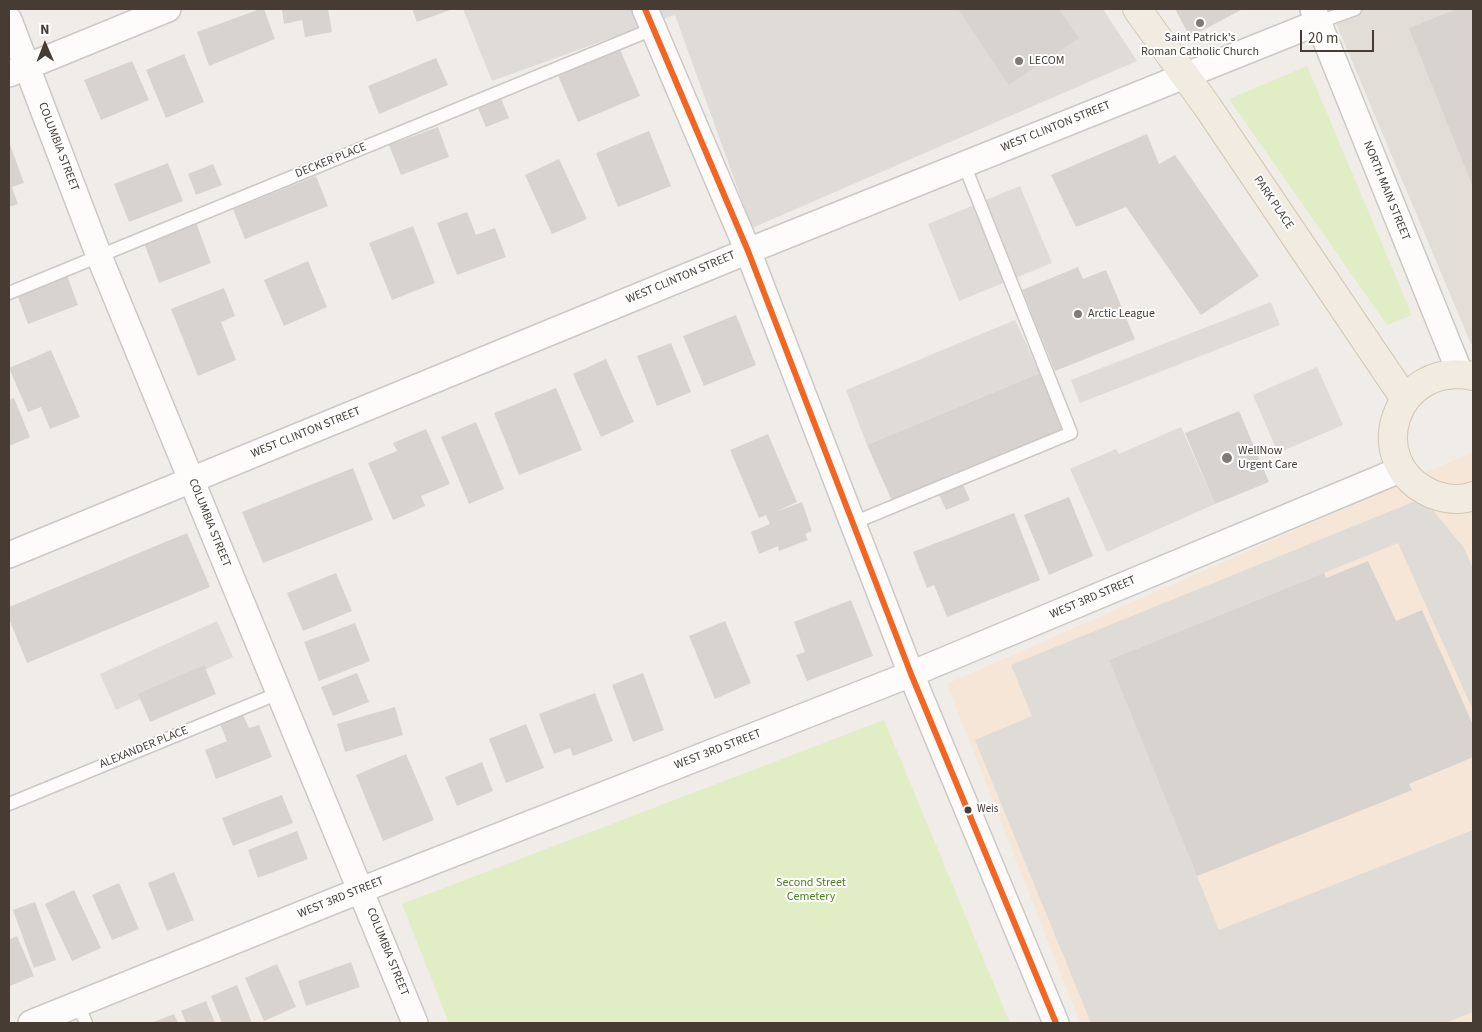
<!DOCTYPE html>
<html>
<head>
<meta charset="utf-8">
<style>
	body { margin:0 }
	#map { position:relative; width:1482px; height:1032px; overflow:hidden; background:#f0ece7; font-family:"Source Sans 3",sans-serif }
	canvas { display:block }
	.frame { position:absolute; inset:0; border:10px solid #463c33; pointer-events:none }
	.north { position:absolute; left:20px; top:20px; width:50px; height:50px; -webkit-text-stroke:4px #fff; paint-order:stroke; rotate:359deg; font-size:14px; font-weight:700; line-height:20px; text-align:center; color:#463c33 }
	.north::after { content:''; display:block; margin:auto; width:18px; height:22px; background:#463c33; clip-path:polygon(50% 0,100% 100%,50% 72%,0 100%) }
	.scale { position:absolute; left:1300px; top:30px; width:74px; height:22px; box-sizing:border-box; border:2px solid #463c33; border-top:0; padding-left:6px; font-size:15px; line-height:18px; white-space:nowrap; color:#463c33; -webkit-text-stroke:4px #fff; paint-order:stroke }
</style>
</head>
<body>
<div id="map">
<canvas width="1482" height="1032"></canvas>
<div class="frame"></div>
<div class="north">N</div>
<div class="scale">20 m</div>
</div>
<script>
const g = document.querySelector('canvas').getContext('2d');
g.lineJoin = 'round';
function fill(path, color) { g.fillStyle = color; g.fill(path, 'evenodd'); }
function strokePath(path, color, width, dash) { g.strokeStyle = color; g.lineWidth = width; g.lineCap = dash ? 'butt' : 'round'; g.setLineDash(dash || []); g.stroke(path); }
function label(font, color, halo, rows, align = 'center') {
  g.font = font + ' "Source Sans 3",sans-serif'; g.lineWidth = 4; g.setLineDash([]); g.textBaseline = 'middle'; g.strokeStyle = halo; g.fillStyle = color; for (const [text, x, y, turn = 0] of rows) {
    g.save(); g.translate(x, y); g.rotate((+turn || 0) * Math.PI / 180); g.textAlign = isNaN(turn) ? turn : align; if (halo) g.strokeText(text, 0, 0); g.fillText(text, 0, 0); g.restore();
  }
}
fill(new Path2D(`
	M 1473,452 L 1473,1023 L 1080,1023 L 947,684 Z`), '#f5e6d8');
fill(new Path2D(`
	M 1330,9 L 1473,9 L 1473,345 L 1471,344 Z`), '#e3ddd8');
fill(new Path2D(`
	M 1307,66 L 1412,315 L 1387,325 L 1229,99 Z
	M 884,720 L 1010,1023 L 449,1023 L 402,904 Z`), '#e1edc4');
fill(new Path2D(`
	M 463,9 L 1103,9 L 1137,61 L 752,228 L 675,15 L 492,81 Z
	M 1020,186 L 1052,263 L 959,301 L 928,224 Z
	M 1271,302 L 1280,325 L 1080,403 L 1071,380 Z
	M 1015,320 L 1040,373 L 867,445 L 846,390 Z
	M 1317,367 L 1343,425 L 1278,453 L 1253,395 Z
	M 1181,427 L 1215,504 L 1107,552 L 1070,469 L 1116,449 L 1119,454 Z
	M 1423,498 L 1464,548 L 1473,569 L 1473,710 L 1398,543 L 1109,660 L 1219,930 L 1473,830 L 1473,1012 L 1445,1023 L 1091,1023 L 975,740 L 1032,716 L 1011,665 Z
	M 217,621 L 233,657 L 116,710 L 100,674 Z`), '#dfdbd7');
fill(new Path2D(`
	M 260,9 L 264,9 L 275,39 L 209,66 L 197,32 Z
	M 282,9 L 328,9 L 332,32 L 305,37 L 302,20 L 284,24 Z
	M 412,9 L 453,9 L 417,22 Z
	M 958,9 L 1059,9 L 1079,38 L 1009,85 Z
	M 1175,9 L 1243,9 L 1190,37 Z
	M 1457,9 L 1473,9 L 1473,187 L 1409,28 Z
	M 619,47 L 640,96 L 578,122 L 557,73 Z
	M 184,54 L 204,102 L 166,118 L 146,70 Z
	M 436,58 L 448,85 L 379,114 L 368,86 Z
	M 132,61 L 149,100 L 101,120 L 84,80 Z
	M 500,96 L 509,118 L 486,127 L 477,106 Z
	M 438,127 L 449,157 L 401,175 L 389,145 Z
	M 649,131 L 671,186 L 618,207 L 596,153 Z
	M 1147,134 L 1159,164 L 1175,155 L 1259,276 L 1201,315 L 1126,207 L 1076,227 L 1051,175 Z
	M 9,142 L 24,183 L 12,187 L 18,204 L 9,207 Z
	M 559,159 L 587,219 L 552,234 L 525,175 Z
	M 168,163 L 183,201 L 129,222 L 114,184 Z
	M 213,164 L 222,185 L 196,195 L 188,174 Z
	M 316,176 L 328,206 L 245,239 L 233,209 Z
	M 467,212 L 476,235 L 495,228 L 506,257 L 457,275 L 437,223 Z
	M 195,220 L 211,263 L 159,283 L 143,240 Z
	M 413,226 L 435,283 L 392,300 L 369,243 Z
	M 308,261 L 327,307 L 284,326 L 264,280 Z
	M 1078,267 L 1083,279 L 1106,270 L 1135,339 L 1055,371 L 1022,290 Z
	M 66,273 L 78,305 L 28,324 L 16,292 Z
	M 224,288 L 235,316 L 221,322 L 236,360 L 198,376 L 171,309 Z
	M 736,315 L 756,365 L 704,386 L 683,336 Z
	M 671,343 L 691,392 L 657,406 L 637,356 Z
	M 51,350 L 80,417 L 50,429 L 41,407 L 28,412 L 9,368 Z
	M 606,359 L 634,422 L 601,437 L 573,374 Z
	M 1040,373 L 1064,430 L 892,501 L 867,445 Z
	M 556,388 L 582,450 L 519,475 L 494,413 Z
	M 14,398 L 30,437 L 9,446 L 9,400 Z
	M 1239,411 L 1269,482 L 1215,504 L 1185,433 Z
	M 476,422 L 504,489 L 469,504 L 441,437 Z
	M 426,429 L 450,484 L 421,496 L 425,506 L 393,520 L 368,463 L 397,451 L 393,443 Z
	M 768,434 L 797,502 L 773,513 L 802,502 L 812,531 L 805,534 L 808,540 L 779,551 L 778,546 L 759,554 L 751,532 L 770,524 L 766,515 L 759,518 L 730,450 Z
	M 353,468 L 373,520 L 263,563 L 242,512 Z
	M 962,482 L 970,500 L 946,510 L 938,492 Z
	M 1069,497 L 1093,556 L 1049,575 L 1024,515 Z
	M 1014,513 L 1040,580 L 947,617 L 934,585 L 927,588 L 913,552 Z
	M 187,533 L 210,587 L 27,663 L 9,619 L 9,607 Z
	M 1368,561 L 1396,621 L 1422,610 L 1473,725 L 1473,757 L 1409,784 L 1412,790 L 1197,876 L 1109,660 L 1324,573 L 1326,578 Z
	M 336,573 L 352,611 L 303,631 L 287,593 Z
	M 851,600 L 873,656 L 807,681 L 796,655 L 805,652 L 794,622 Z
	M 725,621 L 751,683 L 715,699 L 689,636 Z
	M 355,623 L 370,661 L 319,681 L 304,642 Z
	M 204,665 L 216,694 L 150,722 L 138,694 Z
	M 357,673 L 369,702 L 333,716 L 321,687 Z
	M 643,673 L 664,730 L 633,742 L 612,685 Z
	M 595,693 L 613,741 L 573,756 L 570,748 L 554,754 L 539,714 Z
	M 395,707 L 403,735 L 345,752 L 337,724 Z
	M 243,715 L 249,728 L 259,725 L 272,757 L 216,779 L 205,750 L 227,741 L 220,724 Z
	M 526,724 L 544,768 L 506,783 L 489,739 Z
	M 406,754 L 434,820 L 383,841 L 356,775 Z
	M 482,762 L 493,791 L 457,806 L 445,777 Z
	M 282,795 L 293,823 L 233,846 L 222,818 Z
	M 297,831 L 308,859 L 258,878 L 248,850 Z
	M 174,872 L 194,920 L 167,931 L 148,883 Z
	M 119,883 L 139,929 L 112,940 L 92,895 Z
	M 74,890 L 101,948 L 72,961 L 45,904 Z
	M 35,902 L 56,960 L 34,968 L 13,910 Z
	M 17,936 L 34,976 L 10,986 L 9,982 L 9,940 Z
	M 351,962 L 360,987 L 306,1006 L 298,981 Z
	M 277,964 L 296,1007 L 264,1021 L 245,978 Z
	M 237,985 L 252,1023 L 222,1023 L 211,996 Z
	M 206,1001 L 215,1023 L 186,1023 L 181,1011 Z
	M 174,1014 L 178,1023 L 151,1023 Z`), '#d8d3ce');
const service = new Path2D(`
	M 1319,22 L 1355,9
	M 9,293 L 653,29
	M 853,523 L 1071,433 L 964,164
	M 9,804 L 279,693
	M 78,1005 L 86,1023`);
const minor = new Path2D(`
	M 645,9 L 748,251 L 911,674 L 1056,1023
	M 1313,9 L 1460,373
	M 9,20 L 99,256 L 415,1023
	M 9,74 L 168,9
	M 9,555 L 748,251 L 1319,22
	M 31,1023 L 361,890 L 911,674 L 1402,469`);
const primary = new Path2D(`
	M 1137,9 L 1207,106 L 1405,399
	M 1473,376 C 1394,360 1361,463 1432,494 C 1445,499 1460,501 1473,496`);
strokePath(service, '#ccc8c3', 15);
strokePath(minor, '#ccc8c3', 28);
strokePath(primary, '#d4c7b2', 30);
strokePath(service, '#fdfcfb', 12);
strokePath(minor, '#fdfcfb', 25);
strokePath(primary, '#f1ebe2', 28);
strokePath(new Path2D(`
	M 645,9 L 748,251 L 911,674 L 1056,1023`), '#f26522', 6);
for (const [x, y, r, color] of [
	[1200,23,5,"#827a72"],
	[1019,61,5,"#827a72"],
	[1078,314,5,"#827a72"],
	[1227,458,6,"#827a72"],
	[968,810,4.5,"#463c33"]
]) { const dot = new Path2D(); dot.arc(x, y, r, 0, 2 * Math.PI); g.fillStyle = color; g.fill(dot); strokePath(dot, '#fff', 2); }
label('11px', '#463c33', '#fff', [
	["Weis",977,810]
], 'left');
label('12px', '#463c33', '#fff', [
	["Saint Patrick's",1200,38,"center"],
	["Roman Catholic Church",1200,52,"center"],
	["LECOM",1029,61],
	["Arctic League",1088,314],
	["WellNow",1238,451],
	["Urgent Care",1238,465]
], 'left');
label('12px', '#463c33', '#fff', [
	["WEST CLINTON STREET",1056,127,-22],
	["COLUMBIA STREET",58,147,69],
	["DECKER PLACE",331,161,-22],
	["NORTH MAIN STREET",1386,191,68],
	["PARK PLACE",1273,203,56],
	["WEST CLINTON STREET",681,278,-23],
	["WEST CLINTON STREET",306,433,-22],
	["COLUMBIA STREET",209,523,68],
	["WEST 3RD STREET",1093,598,-23],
	["ALEXANDER PLACE",144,748,-22],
	["WEST 3RD STREET",718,750,-21],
	["WEST 3RD STREET",341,898,-22],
	["COLUMBIA STREET",387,952,68]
]);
label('12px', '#4e7e20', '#fff', [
	["Second Street",811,883],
	["Cemetery",811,897]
]);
</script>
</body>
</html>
